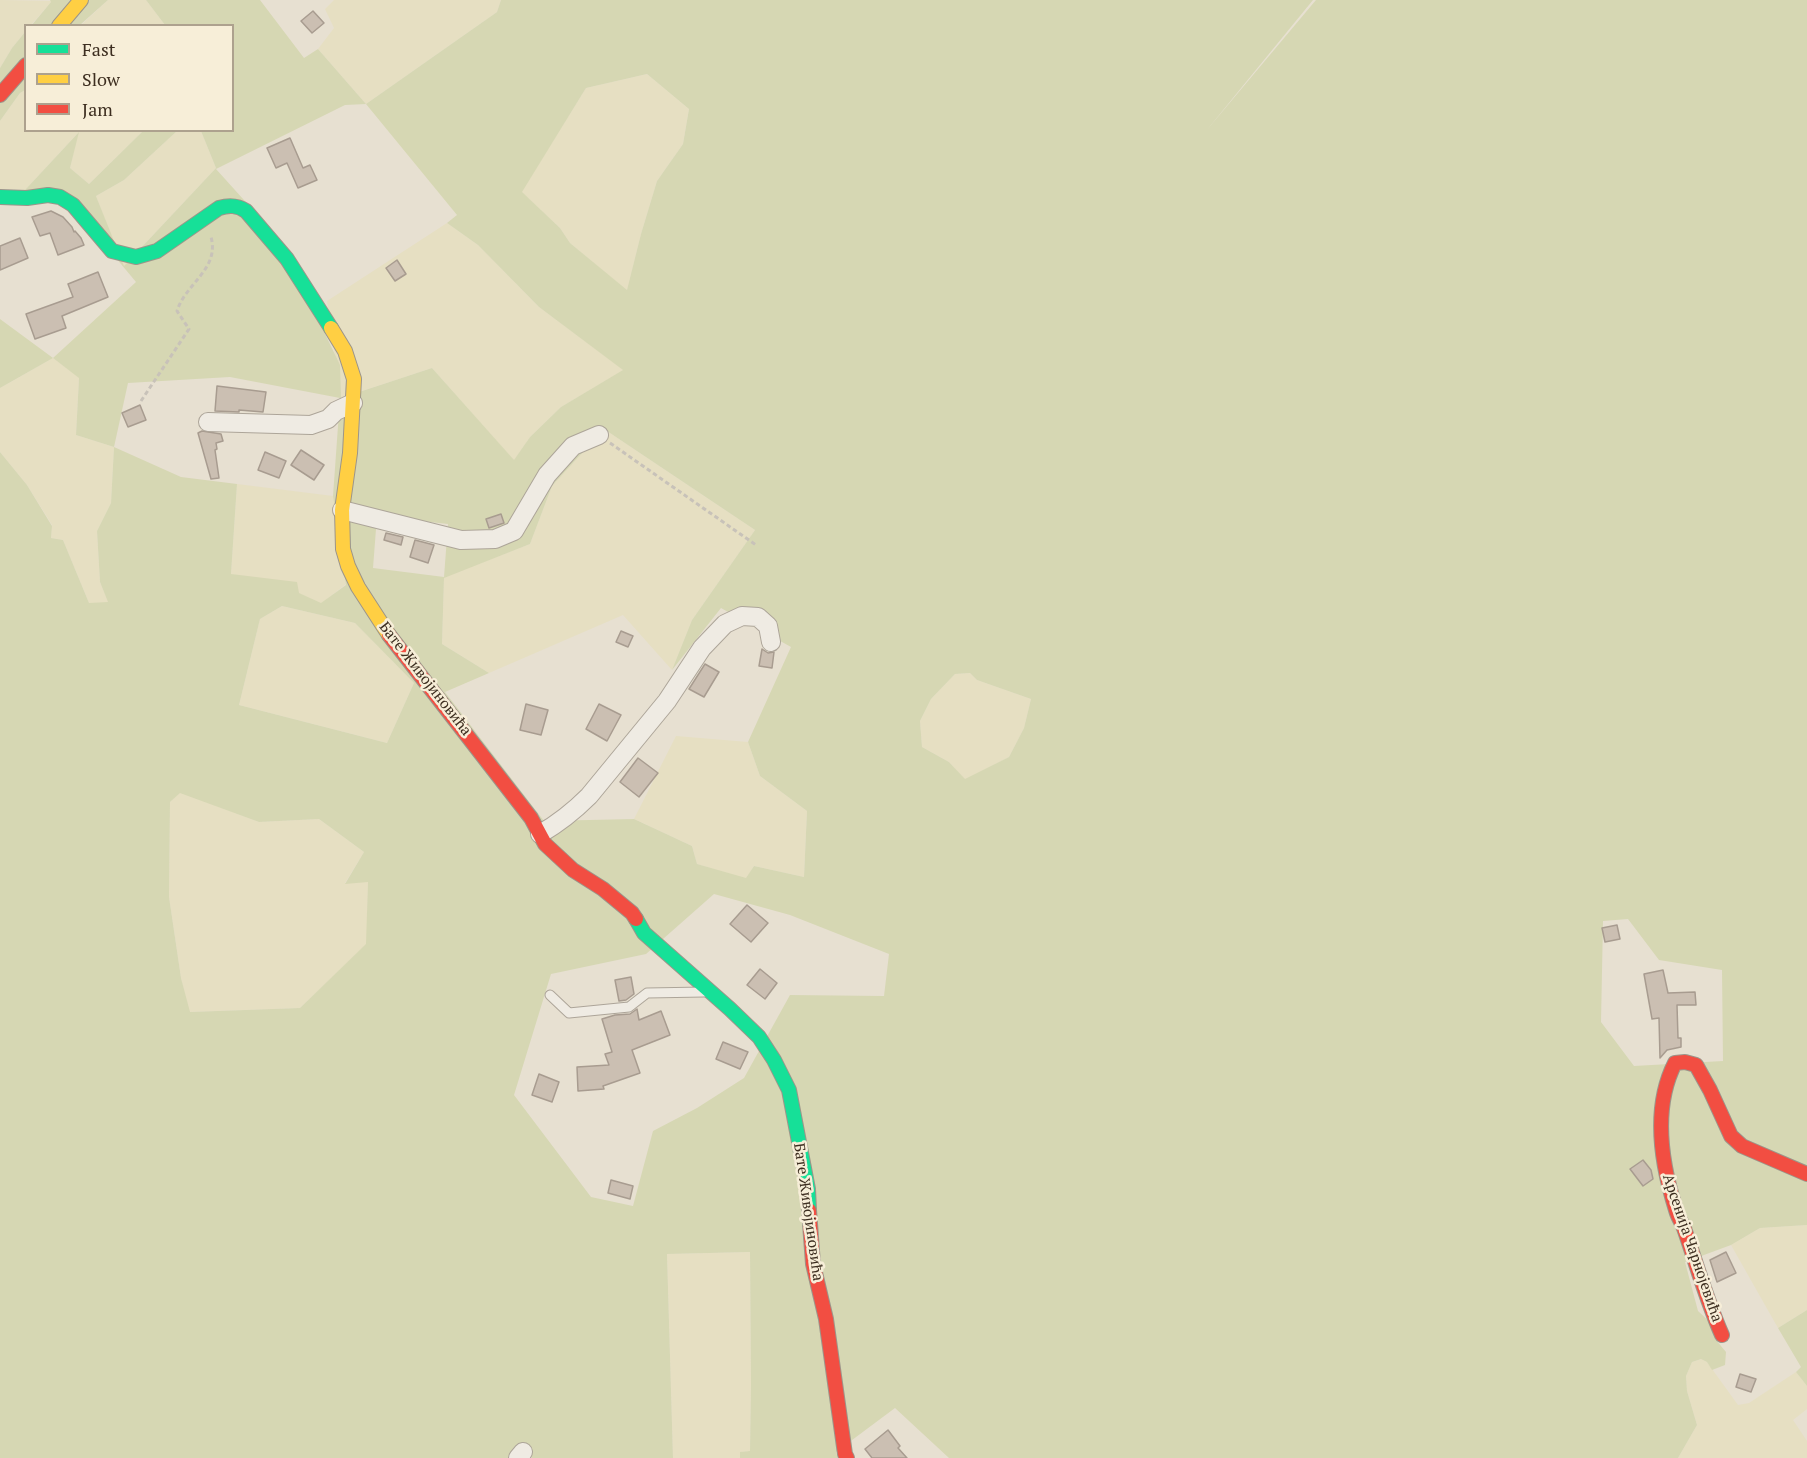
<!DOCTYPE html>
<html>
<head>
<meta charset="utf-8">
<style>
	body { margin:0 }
	#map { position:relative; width:1807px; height:1458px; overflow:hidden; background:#e7e0d1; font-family:"PT Serif",serif }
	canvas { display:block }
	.legend { position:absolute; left:24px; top:24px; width:210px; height:108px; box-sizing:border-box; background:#f7eed8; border:2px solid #ada18e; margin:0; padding:8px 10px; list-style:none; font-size:18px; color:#3d2e20 }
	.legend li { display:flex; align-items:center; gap:12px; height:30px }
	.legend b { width:30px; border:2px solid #ada18e }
</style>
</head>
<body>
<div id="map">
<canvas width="1807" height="1458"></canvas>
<ul class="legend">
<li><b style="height:8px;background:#16e098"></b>Fast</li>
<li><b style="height:8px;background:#ffcf43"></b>Slow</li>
<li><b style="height:8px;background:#f24e42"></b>Jam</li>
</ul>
</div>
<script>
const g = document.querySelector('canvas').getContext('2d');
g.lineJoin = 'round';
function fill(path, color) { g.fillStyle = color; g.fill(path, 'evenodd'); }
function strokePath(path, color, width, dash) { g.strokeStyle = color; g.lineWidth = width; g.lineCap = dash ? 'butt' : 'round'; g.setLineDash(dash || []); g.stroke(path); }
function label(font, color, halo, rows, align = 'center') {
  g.font = font + ' "PT Serif",serif'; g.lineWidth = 5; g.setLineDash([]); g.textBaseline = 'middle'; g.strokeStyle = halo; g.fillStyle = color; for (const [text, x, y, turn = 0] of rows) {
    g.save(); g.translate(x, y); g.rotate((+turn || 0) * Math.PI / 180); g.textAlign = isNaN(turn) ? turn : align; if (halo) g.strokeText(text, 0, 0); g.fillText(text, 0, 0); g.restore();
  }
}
fill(new Path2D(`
	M 0,0 L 52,1 L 31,25 L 26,26 L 25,32 L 12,48 L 0,68 Z
	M 108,0 L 146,0 L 165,25 L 80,26 Z
	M 334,0 L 501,0 L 497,12 L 366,104 L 318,49 L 334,28 L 325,9 Z
	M 647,74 L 689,109 L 683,144 L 657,181 L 641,234 L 627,291 L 570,243 L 560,228 L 521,192 L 586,88 Z
	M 25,90 L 26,130 L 143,131 L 89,184 L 70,168 L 78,133 L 25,190 L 0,189 L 0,121 L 20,93 Z
	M 177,131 L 201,131 L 216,168 L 123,267 L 96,196 L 124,180 Z
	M 447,223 L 478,245 L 539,307 L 624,370 L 561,407 L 530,437 L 514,461 L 432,368 L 341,398 L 327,301 Z
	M 53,358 L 79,377 L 76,435 L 114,447 L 111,503 L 97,531 L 100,582 L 109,603 L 89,603 L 63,540 L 51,538 L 52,525 L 27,485 L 0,452 L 0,388 Z
	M 604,429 L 755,530 L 692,620 L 672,670 L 623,615 L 489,673 L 442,644 L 444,577 L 530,544 L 552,486 Z
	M 237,484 L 333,496 L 346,584 L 321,604 L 298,593 L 231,574 Z
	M 282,606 L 355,623 L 414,683 L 387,743 L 239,705 L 260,619 Z
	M 970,673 L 977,680 L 1031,699 L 1024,728 L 1009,757 L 965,780 L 949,762 L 922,747 L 920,721 L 931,699 L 955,674 Z
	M 676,736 L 748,742 L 760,776 L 807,811 L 804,877 L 754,866 L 746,879 L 697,864 L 692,846 L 634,819 Z
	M 180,792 L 259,822 L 319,819 L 364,852 L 345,883 L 368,881 L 367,944 L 300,1008 L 189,1012 L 181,978 L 169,897 L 170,802 Z
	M 1807,1225 L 1807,1310 L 1778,1328 L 1731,1245 L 1760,1228 Z
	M 750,1252 L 751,1384 L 750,1451 L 741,1452 L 740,1458 L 673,1458 L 667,1254 Z
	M 1701,1359 L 1707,1362 L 1738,1405 L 1749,1403 L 1796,1372 L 1807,1386 L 1807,1409 L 1793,1420 L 1807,1441 L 1807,1458 L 1678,1458 L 1697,1425 L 1687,1391 L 1686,1376 L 1692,1362 Z`), '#e6dfc2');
fill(new Path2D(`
	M 50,0 L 108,0 L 80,25 L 31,26 L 51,2 Z
	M 146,0 L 260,0 L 304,58 L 318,49 L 366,104 L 497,12 L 501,0 L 1313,0 L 1206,131 L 1316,0 L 1807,0 L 1807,1225 L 1760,1228 L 1731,1245 L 1685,1262 L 1698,1311 L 1711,1323 L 1716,1340 L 1726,1352 L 1725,1365 L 1712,1370 L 1707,1362 L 1701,1359 L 1692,1362 L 1686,1376 L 1687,1391 L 1697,1425 L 1678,1458 L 949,1458 L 895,1408 L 836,1452 L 838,1458 L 740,1458 L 740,1452 L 750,1451 L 751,1384 L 750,1252 L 667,1254 L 673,1458 L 532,1458 L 526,1449 L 518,1458 L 0,1458 L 0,452 L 27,485 L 52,526 L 51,538 L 63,540 L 89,603 L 108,602 L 100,582 L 97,531 L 111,503 L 114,447 L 76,435 L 79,378 L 53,358 L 0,388 L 0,319 L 53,358 L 136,282 L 60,191 L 25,190 L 79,132 L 70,168 L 89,184 L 143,131 L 177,131 L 124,180 L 96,196 L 124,266 L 216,168 L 201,131 L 232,130 L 232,26 L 165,25 ZM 647,74 L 689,109 L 683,144 L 657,181 L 641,234 L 627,290 L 570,243 L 560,228 L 522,192 L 586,88 ZM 366,104 L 457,215 L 447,223 L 478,245 L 539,307 L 623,370 L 561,407 L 530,437 L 514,460 L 432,368 L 341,398 L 340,365 L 280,240 L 216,169 L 345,105 ZM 230,377 L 340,398 L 333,496 L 346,585 L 321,603 L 299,593 L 297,582 L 231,574 L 237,484 L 181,477 L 114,447 L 128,383 ZM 604,429 L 755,530 L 692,620 L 672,670 L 721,608 L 791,647 L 748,742 L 760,776 L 807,811 L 804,877 L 754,866 L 746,878 L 697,864 L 692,846 L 634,819 L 544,821 L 445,692 L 489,673 L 442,644 L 444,578 L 530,544 L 552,486 ZM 377,516 L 448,524 L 444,577 L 373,568 ZM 282,606 L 355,623 L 414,683 L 387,743 L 239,705 L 260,619 ZM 970,673 L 977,680 L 1031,699 L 1024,728 L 1009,757 L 965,779 L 949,762 L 922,747 L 920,721 L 931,699 L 955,674 ZM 180,793 L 259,822 L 319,819 L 364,852 L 345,884 L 368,882 L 366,944 L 300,1008 L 190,1012 L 181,978 L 169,897 L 170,802 ZM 714,894 L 790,915 L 889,954 L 884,996 L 790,995 L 744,1078 L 697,1108 L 653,1131 L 633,1206 L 591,1197 L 514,1095 L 551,974 L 646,954 ZM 1628,919 L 1659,960 L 1722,970 L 1723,1061 L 1634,1066 L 1601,1022 L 1603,921 Z
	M 25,32 L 25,90 L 20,93 L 0,121 L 0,68 L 12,48 Z
	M 1807,1310 L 1807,1386 L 1796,1372 L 1801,1367 L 1778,1328 Z`), '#d6d7b3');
const building = new Path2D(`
	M 313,11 L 324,23 L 312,33 L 301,21 Z
	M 290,138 L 303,168 L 310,165 L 317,180 L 298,188 L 287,163 L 276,168 L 267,148 Z
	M 51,211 L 63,217 L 72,227 L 74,232 L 75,231 L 81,238 L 84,245 L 58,255 L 50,233 L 40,236 L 32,217 Z
	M 20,238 L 28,258 L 0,270 L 0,246 Z
	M 397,260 L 406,274 L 395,281 L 386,268 Z
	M 98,272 L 108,297 L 62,316 L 66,328 L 35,339 L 26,314 L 73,297 L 68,284 Z
	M 217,386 L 266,392 L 263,412 L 239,410 L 239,412 L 215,411 Z
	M 140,405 L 146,420 L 128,427 L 122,413 Z
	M 202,431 L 221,434 L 223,441 L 216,443 L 217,449 L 215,450 L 219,478 L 211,479 L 198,433 Z
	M 301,450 L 324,465 L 314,480 L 291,465 Z
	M 265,452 L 286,461 L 279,478 L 258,470 Z
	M 501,514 L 504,523 L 489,528 L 486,519 Z
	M 386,533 L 403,537 L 401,545 L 384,540 Z
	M 415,540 L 434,545 L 428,563 L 410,557 Z
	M 621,631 L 633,636 L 628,647 L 616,642 Z
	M 762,649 L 768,653 L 774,652 L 772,668 L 759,666 Z
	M 705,664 L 719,672 L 704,697 L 689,689 Z
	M 526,704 L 548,710 L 541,735 L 520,730 Z
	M 599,704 L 621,715 L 607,741 L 586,729 Z
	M 638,758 L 658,773 L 639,797 L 620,782 Z
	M 747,905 L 768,923 L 751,942 L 730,924 Z
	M 1617,925 L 1620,939 L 1605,942 L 1602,928 Z
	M 760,969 L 777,983 L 765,999 L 747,985 Z
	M 1663,970 L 1668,993 L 1695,992 L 1696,1005 L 1677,1005 L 1678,1038 L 1681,1038 L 1681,1047 L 1667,1050 L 1660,1058 L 1659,1018 L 1652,1019 L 1644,974 Z
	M 631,977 L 634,994 L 626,1000 L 619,1001 L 615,980 Z
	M 637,1009 L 639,1020 L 661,1011 L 670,1035 L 632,1050 L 640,1073 L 603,1086 L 604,1089 L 578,1091 L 577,1067 L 609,1065 L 605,1054 L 612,1052 L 602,1019 L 615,1015 L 630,1014 Z
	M 723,1042 L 748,1052 L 740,1069 L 716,1059 Z
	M 539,1074 L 559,1082 L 552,1102 L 532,1095 Z
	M 1643,1160 L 1651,1170 L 1653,1179 L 1643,1186 L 1630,1169 Z
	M 611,1180 L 633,1186 L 630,1199 L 608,1193 Z
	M 1726,1252 L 1736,1273 L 1717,1282 L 1710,1260 Z
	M 1740,1374 L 1756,1379 L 1751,1392 L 1736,1387 Z
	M 888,1430 L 900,1446 L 898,1448 L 907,1458 L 872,1458 L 865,1449 Z`);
fill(building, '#cbbfb2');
strokePath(building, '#a89c90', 1.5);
const lane = new Path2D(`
	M 550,995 L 569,1013 L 629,1007 L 647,993 L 704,992`);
const street = new Path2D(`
	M 208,422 L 311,425 L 328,419 L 336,411 L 353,403
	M 342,510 L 461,540 L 495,539 L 514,531 L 547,475 L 573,446 L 599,435
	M 540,834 C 559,823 574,811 589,796 L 667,701 L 702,648 L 725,624 L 742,616 L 758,617 L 768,626 L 771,642
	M 518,1458 L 523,1452`);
const fast = new Path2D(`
	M 0,197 L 27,198 L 48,195 L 60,197 L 73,205 L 112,251 L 136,257 L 157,251 L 219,208 C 229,205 237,205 246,211 L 287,259 L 331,328
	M 636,919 L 644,933 L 730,1009 L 759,1037 L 774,1060 L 789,1090 L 808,1189 L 809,1210`);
const slow = new Path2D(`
	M 59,26 L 81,0
	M 331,328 L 345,351 L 354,379 L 350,453 L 342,510 L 343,549 L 348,566 L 358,587 L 389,635`);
const jam = new Path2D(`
	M 0,95 L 26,65
	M 389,635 L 531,818 L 545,844 L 573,870 L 603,889 L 632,913 L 636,919
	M 809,1210 L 813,1264 L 826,1319 L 845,1454 L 847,1458
	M 1722,1335 C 1707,1301 1697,1266 1685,1231 C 1683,1224 1678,1218 1676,1210 C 1661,1163 1652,1108 1675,1063 L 1685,1062 L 1696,1065 L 1710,1090 L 1731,1136 L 1742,1146 L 1807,1174`);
strokePath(lane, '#ada599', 11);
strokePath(street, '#ada599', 20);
strokePath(fast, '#9c958a', 16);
strokePath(slow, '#9c958a', 16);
strokePath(jam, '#9c958a', 16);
strokePath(new Path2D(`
	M 141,401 L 189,329 L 177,311 C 185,284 220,269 211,237
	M 610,443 L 756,545`), '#c8c2b9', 3, [4.5, 3]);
strokePath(lane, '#efebe3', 9);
strokePath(street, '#efebe3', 18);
strokePath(fast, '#16e098', 14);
strokePath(slow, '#ffcf43', 14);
strokePath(jam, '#f24e42', 14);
label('15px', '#3d2e20', '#f7eed8', [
	["Бате Живојиновића",425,679,52],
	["Бате Живојиновића",808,1212,82],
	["Арсенија Чарнојевића",1692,1248,71]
]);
</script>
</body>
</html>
